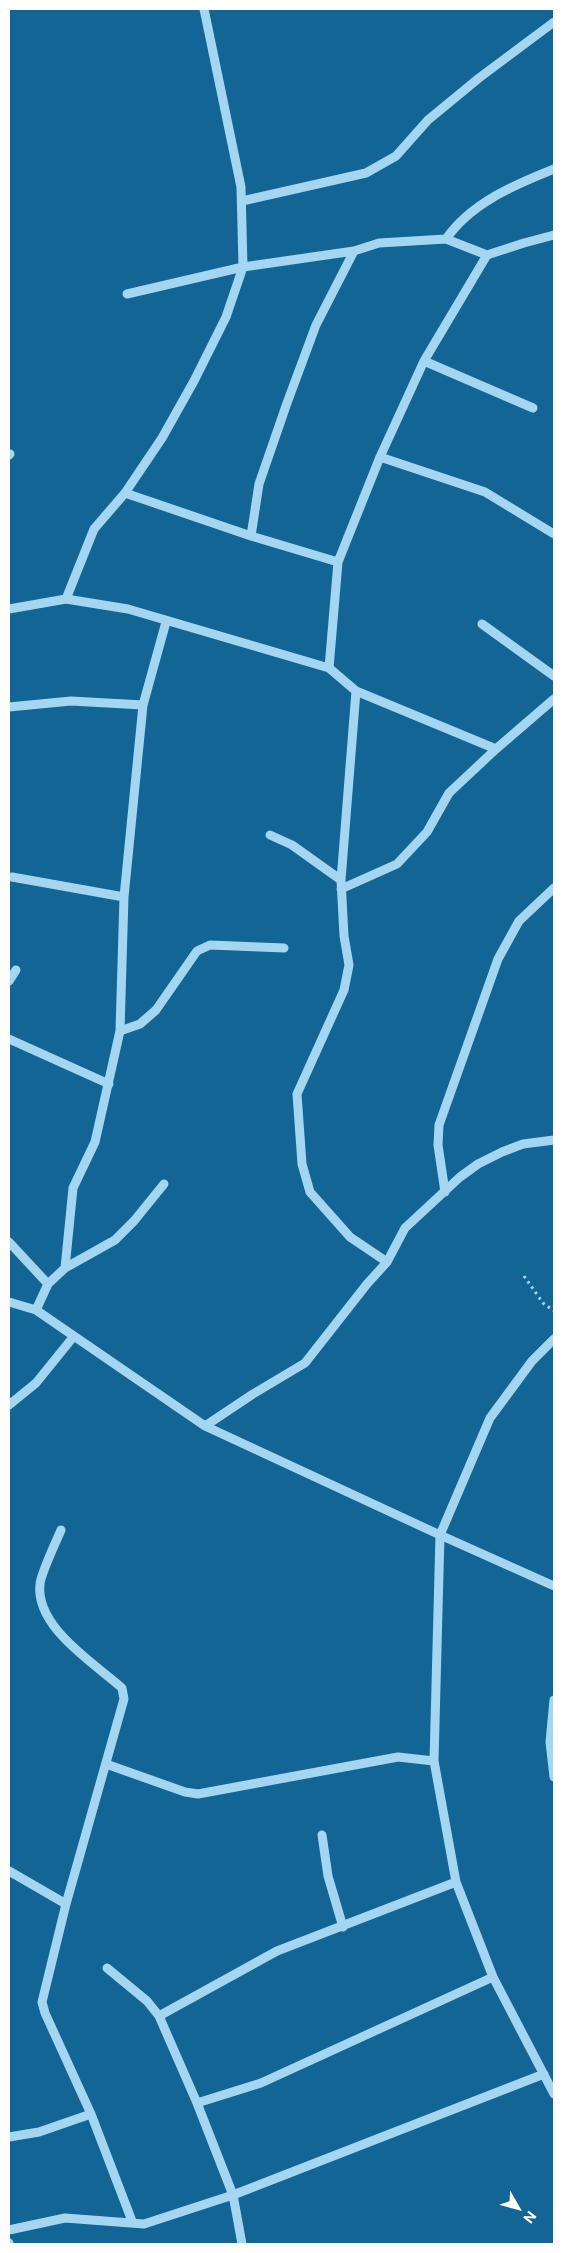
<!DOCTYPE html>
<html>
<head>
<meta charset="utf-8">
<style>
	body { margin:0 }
	#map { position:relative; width:563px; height:2253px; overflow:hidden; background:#136596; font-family:"Public Sans",sans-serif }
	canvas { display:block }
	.frame { position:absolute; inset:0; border:10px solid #fff; pointer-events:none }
	.north { position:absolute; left:493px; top:2183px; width:50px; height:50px; -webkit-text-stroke:4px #136596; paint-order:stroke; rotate:128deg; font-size:14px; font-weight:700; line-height:20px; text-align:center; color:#fff }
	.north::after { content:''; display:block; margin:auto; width:18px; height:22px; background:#fff; clip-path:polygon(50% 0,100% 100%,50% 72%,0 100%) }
</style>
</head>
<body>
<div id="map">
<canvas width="563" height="2253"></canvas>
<div class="frame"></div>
<div class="north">N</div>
</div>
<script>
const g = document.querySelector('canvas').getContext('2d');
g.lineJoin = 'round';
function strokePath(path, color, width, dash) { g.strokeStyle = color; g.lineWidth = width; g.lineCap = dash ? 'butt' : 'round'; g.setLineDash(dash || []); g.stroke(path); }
strokePath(new Path2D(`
	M 524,1276 L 543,1303 L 554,1311`), '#a4d6f2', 3, [2.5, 4]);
strokePath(new Path2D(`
	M 242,201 L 366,173 L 396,156 L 428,120 L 479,78 L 554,22
	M 446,239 C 471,203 514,185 554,169
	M 127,294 L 243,267 L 354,251
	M 424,361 L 533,408
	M 9,455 L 10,454
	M 380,457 L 485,492 L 554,534
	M 125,493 L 251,536 L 338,562
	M 251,536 L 259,484 L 287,403 L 316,325 L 354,251 L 379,243 L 446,239 L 487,255
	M 66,599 L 128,609 L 329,668 L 356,691 L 341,880 L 344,936 L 349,965 L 344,990 L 297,1094 L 302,1164 L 310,1192 L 350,1237 L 387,1262
	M 9,609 L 66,599 L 94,529 L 125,493 L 162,438 L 194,381 L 226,317 L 243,267 L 241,187 L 204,9
	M 482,624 L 554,676
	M 329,668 L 338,562 L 380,457 L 424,361 L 487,255 L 524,243 L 554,235
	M 356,691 L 496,749
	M 9,707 L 71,701 L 143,705
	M 270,835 L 292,845 L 341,880
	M 12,877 L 124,897
	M 341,889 L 397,864 L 427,832 L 449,793 L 496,749 L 554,699
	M 9,981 L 16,970
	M 120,1031 L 140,1024 L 156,1010 L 197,951 L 210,945 L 284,948
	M 9,1039 L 109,1084
	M 445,1192 L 438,1145 L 439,1125 L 498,959 L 519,921 L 554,888
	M 9,1242 L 48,1284
	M 65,1268 L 115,1240 L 134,1221 L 164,1184
	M 9,1302 L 36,1310 L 205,1426 L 440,1535 L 434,1761 L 456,1882 L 493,1977 L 554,2094
	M 36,1310 L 48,1284 L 65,1268 L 73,1188 L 95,1142 L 120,1031 L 124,897 L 143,705 L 166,622
	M 554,1339 L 532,1361 L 490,1418 L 440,1535 L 554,1586
	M 9,1405 L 36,1383 L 74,1336
	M 205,1426 L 253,1394 L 305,1363 L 367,1284 L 387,1262 L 405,1228 L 460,1177 L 478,1164 L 502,1152 L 523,1144 L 554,1140
	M 61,1530 C 56,1542 41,1573 40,1584 C 35,1627 94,1663 122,1688 L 124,1699 L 66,1904 L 42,2002 L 45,2013 L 91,2114 L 132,2221
	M 554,1700 L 550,1742 L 554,1777
	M 106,1764 L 185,1792 L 198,1794 L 398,1757 L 434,1761
	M 322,1835 L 328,1876 L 343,1927
	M 9,1871 L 66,1904
	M 107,1968 L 147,2001 L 159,2016 L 197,2103 L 233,2195 L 242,2244
	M 159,2016 L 277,1951 L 456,1882
	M 197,2103 L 261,2083 L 493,1977
	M 9,2137 L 39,2132 L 91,2114
	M 9,2230 L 65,2218 L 144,2224 L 233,2195 L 544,2074
	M 9,2243 L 9,2244`), '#a4d6f2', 9);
</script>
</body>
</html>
